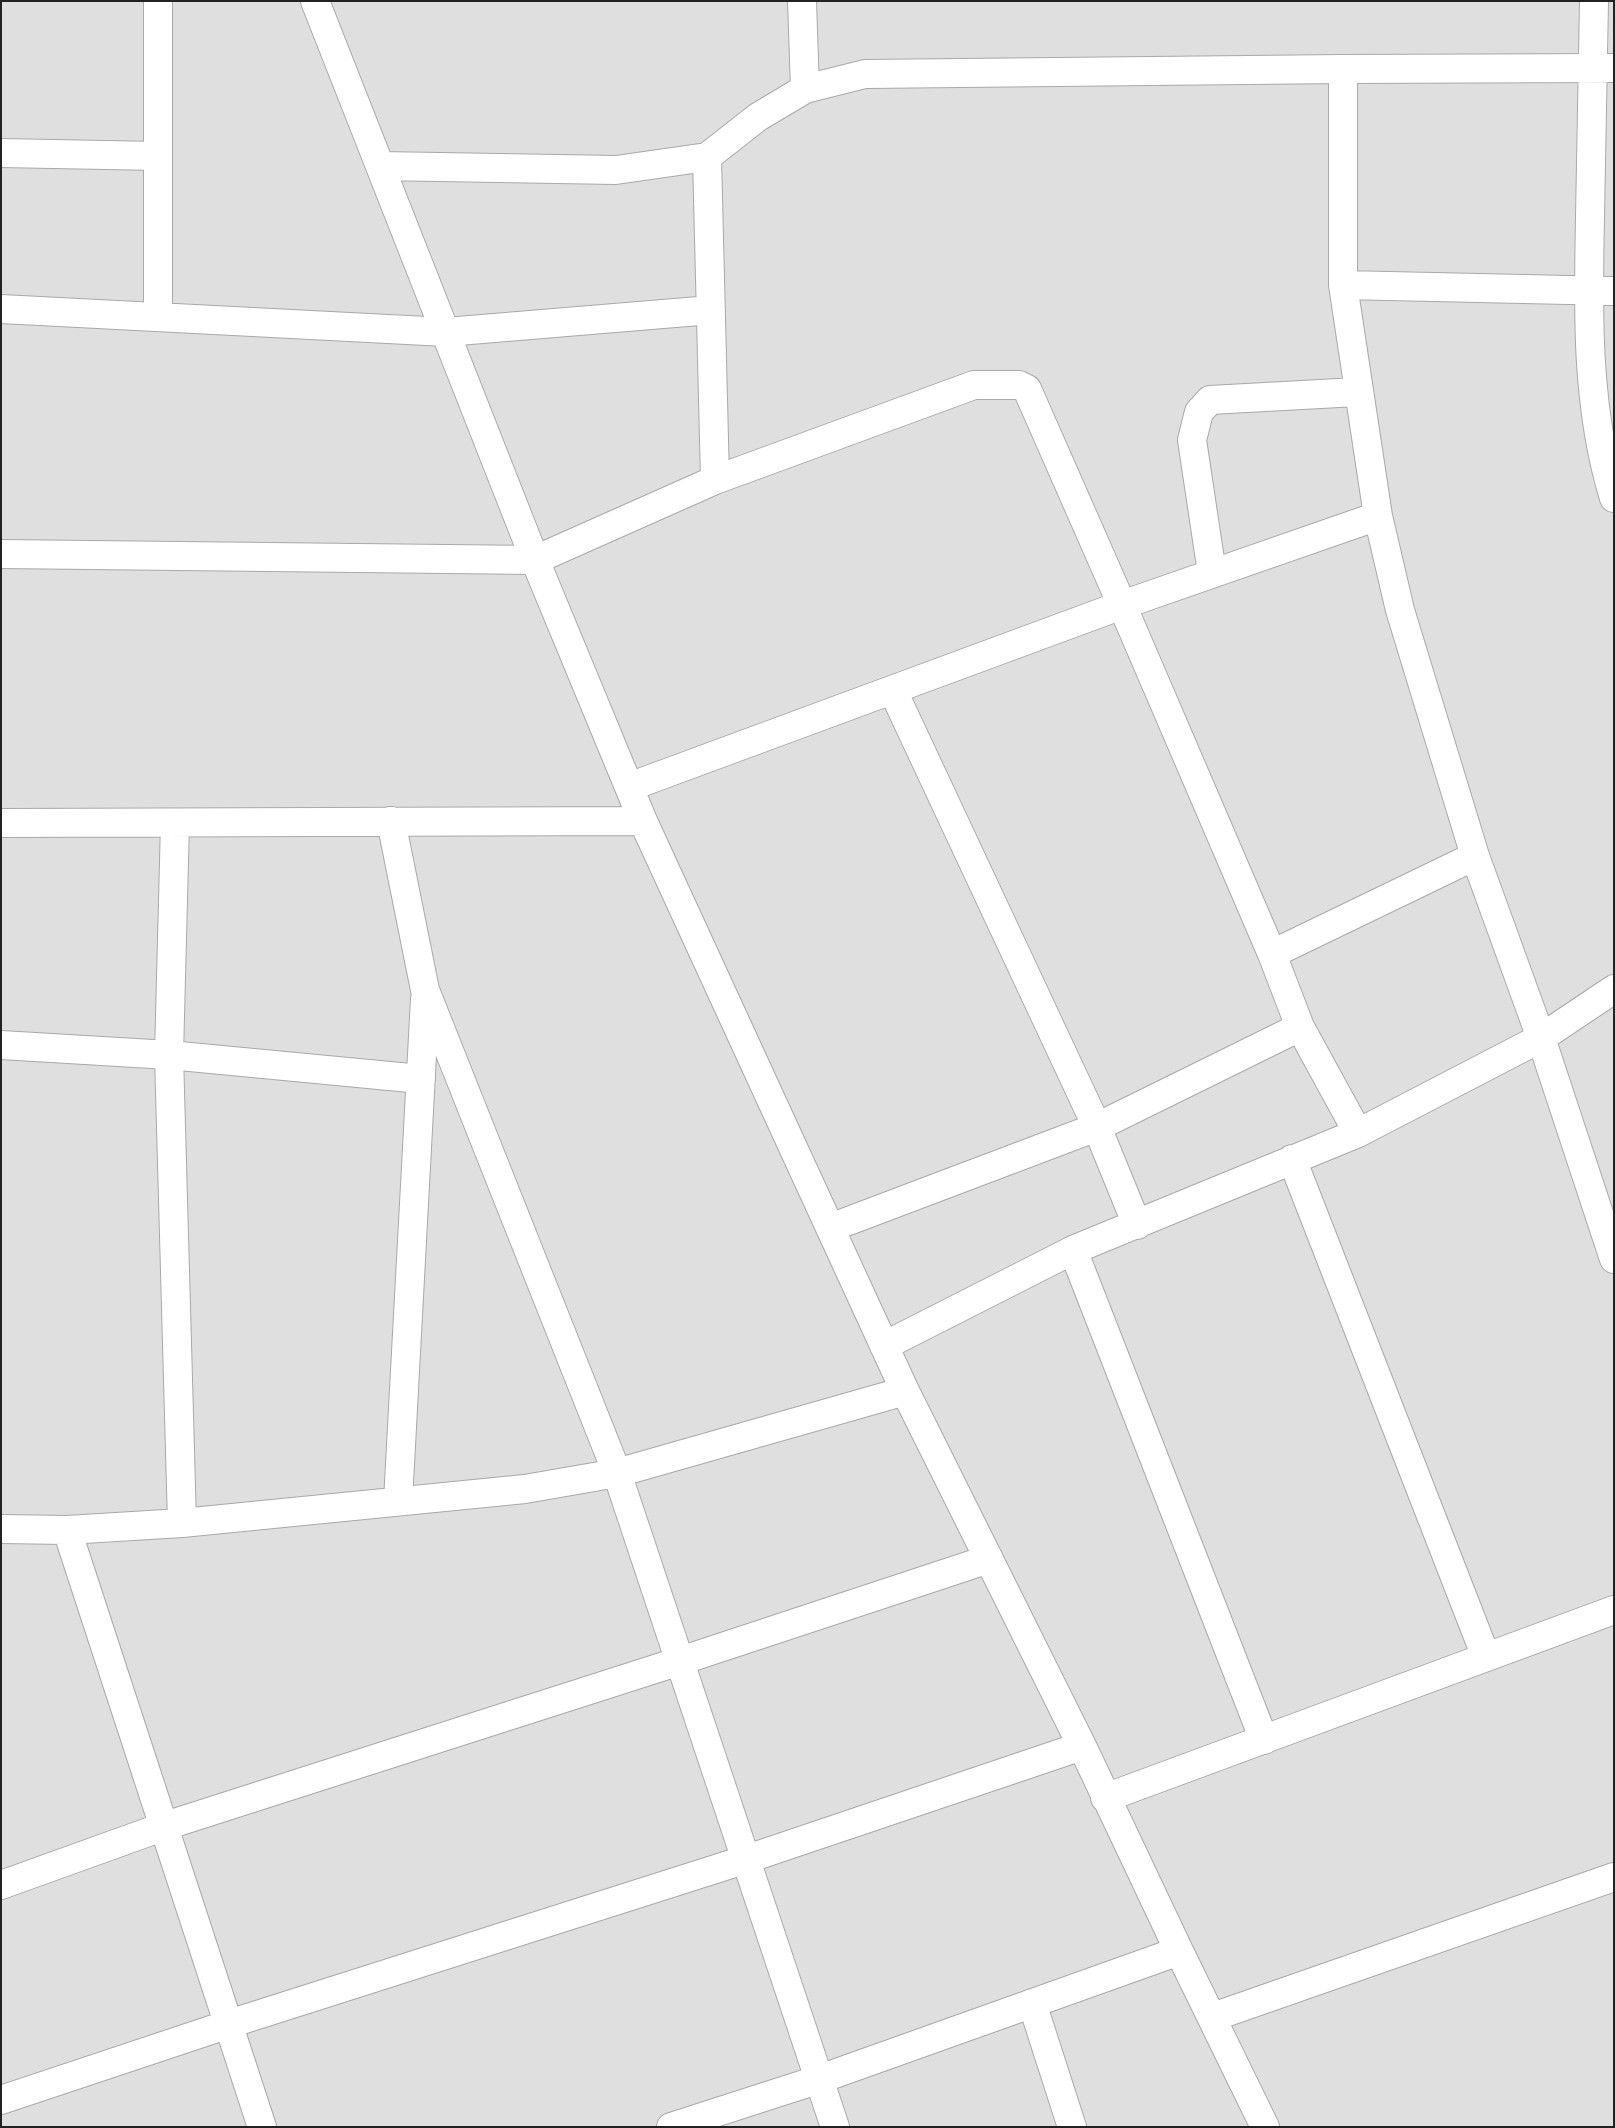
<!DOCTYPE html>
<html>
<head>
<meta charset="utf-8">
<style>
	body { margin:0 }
	#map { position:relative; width:1615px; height:2128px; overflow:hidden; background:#f2efe9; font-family:"PT Sans Narrow",sans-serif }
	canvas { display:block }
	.frame { position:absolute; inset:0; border:2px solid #222; pointer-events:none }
</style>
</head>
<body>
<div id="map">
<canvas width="1615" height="2128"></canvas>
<div class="frame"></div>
</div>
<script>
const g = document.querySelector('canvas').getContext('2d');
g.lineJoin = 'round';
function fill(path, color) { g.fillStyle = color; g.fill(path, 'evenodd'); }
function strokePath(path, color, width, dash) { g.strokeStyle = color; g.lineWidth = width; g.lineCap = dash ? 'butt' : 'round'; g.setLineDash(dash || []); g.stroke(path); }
fill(new Path2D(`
	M 1,1 L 1614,1 L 1614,2127 L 1,2127 Z`), '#e0dfdf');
const minor = new Path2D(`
	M 158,1 L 158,317
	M 315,1 L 535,560 L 643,821 L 905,1391 L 1082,1746 L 1179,1951 L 1265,2127
	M 802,1 L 805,89
	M 1594,1 C 1593,73 1591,145 1590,217 C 1588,311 1586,408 1614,498
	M 1343,69 L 1614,68
	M 1,153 L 158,156
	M 707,157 L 715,480
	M 380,166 L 616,170 L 707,157 L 758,117 L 805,89 L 865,74 L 1343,69 L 1343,285 L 1614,291
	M 1343,285 L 1378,516 L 1400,610 L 1475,856 L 1541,1038 L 1614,1259
	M 1,309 L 446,332 L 711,310
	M 1,554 L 535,560 L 715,480 L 974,385 L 1019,385 L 1027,389 L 1122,605 L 1272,954 L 1300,1027 L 1358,1133
	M 1212,573 L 1192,440 L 1199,412 L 1210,400 L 1357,392
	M 893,691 L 1097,1127 L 1137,1225
	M 629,787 L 1122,605 L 1378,516
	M 391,821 L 425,990 L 617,1473 L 835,2127
	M 1,823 L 643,821
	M 175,823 L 169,1055 L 182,1523
	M 1272,954 L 1475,856
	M 1,1045 L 169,1055 L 421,1079
	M 1292,1159 L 1486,1657
	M 830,1228 L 1097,1127 L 1300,1027
	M 1073,1250 L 1264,1740
	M 884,1346 L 1073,1250 L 1358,1133 L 1541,1038 L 1614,989
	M 398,1501 L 425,999
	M 1,1529 L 67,1530 L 182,1523 L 525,1489 L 617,1473 L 905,1391
	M 67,1530 L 262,2127
	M 1105,1798 L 1614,1610
	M 1,1885 L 165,1826 L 680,1661 L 989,1559
	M 1032,2003 L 1072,2127
	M 1213,2017 L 1614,1877
	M 1,2100 L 229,2024 L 747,1859 L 1082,1746
	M 671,2127 L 820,2079 L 1179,1951`);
strokePath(minor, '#a9a9a9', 30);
strokePath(minor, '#fff', 28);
</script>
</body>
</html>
